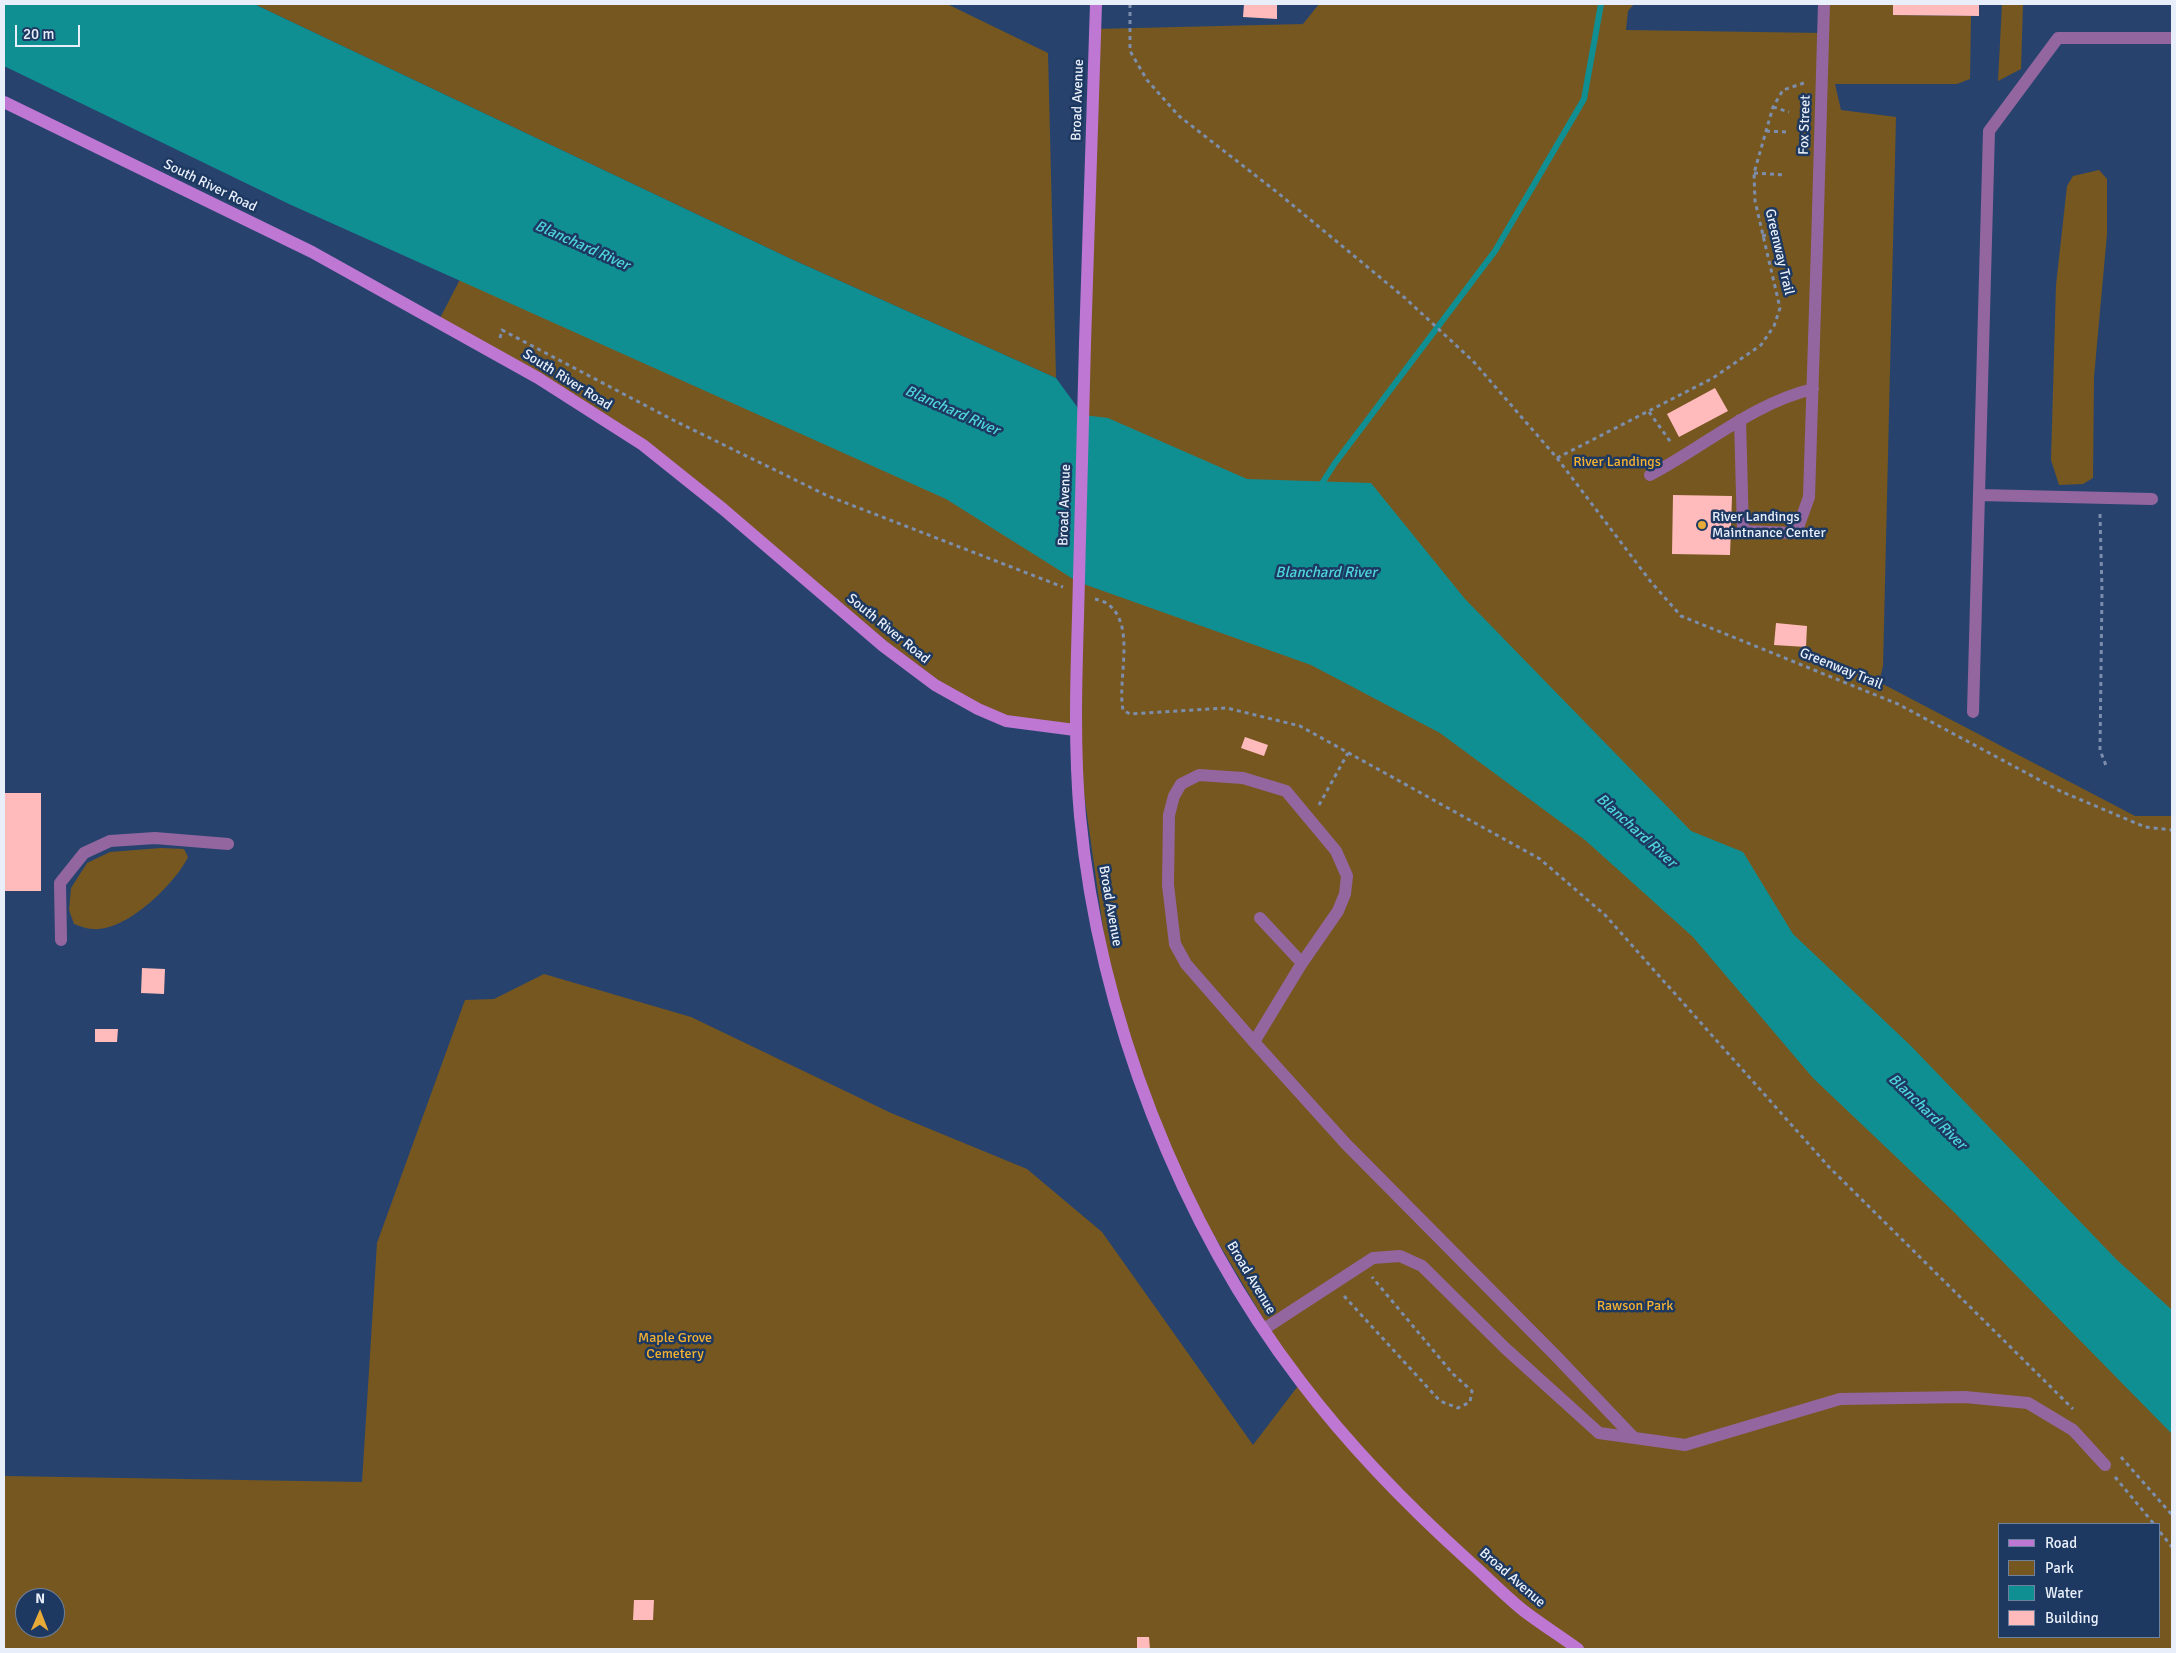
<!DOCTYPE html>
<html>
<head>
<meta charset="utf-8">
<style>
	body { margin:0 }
	#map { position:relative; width:2176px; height:1653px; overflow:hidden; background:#27436d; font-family:Signika,sans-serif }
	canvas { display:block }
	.frame { position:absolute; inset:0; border:5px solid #e8effa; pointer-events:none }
	.legend { position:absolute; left:1998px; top:1523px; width:162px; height:115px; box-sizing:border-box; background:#1d3861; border:1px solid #6e819e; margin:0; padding:6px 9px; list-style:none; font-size:15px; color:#e8effa }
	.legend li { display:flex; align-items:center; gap:10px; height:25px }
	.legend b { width:25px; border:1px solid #6e819e }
	.north { position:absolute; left:15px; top:1588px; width:50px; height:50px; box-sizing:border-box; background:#1d3861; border:1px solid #6e819e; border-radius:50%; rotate:1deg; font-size:14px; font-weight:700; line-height:20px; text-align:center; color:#e8effa }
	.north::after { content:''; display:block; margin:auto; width:18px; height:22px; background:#e9ab38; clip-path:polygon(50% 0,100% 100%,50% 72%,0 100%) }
	.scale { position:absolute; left:15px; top:25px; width:65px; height:22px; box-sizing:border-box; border:2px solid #e8effa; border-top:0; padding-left:6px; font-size:15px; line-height:18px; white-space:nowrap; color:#e8effa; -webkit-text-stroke:4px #1d3861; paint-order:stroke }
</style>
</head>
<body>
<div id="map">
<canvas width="2176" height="1653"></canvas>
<div class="frame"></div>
<ul class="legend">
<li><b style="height:6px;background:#be77d3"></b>Road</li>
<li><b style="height:14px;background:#765720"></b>Park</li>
<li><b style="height:14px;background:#108f93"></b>Water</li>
<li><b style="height:14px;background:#ffbabb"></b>Building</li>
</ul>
<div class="north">N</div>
<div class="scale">20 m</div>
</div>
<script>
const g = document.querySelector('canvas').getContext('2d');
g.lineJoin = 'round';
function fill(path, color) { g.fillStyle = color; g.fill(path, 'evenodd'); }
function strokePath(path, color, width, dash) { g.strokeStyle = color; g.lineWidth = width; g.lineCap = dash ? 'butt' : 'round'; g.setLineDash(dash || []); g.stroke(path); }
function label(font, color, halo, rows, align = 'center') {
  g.font = font + ' Signika,sans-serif'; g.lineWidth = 5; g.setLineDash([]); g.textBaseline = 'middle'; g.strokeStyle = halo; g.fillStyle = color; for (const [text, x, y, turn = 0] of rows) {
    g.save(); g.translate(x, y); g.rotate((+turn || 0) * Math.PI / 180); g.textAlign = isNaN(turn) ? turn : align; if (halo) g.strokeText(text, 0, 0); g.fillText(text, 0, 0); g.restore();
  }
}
fill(new Path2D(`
	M 254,4 L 947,4 L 1048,53 L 1056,378 L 789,258 Z
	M 1319,4 L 1634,4 L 1628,11 L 1626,30 L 1823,33 L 1824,4 L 1893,4 L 1893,15 L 1971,16 L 1970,79 L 1957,84 L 1835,84 L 1841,110 L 1896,117 L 1883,666 L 1879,682 L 2135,816 L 2172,816 L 2172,1649 L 4,1649 L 4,1476 L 362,1482 L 377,1243 L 465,1000 L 494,999 L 544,974 L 691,1017 L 891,1113 L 1027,1169 L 1102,1232 L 1253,1445 L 1301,1382 L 1177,1173 L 1112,991 L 1075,730 L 1006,721 L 935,685 L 643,445 L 438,322 L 497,208 L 1081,465 L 1095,29 L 1303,24 ZM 2000,1524 L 2160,1524 L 2160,1637 L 2000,1637 ZM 25,1598 L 55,1598 L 55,1628 L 25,1628 Z
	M 2002,4 L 2023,4 L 2021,69 L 1998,81 Z
	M 2099,170 L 2107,179 L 2107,234 L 2094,377 L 2093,478 L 2083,484 L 2059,485 L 2051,460 L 2056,285 L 2067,186 L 2073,176 Z
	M 161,848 L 184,849 L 188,857 C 175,884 126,932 93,929 C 87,929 80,926 74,924 L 69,910 L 71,888 L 87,863 L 110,852 Z`), '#765720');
fill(new Path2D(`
	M 4,4 L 254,4 L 789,258 L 1056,378 L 1083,415 L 1108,418 L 1247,479 L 1371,483 L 1465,599 L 1691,831 L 1743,852 L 1793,934 L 1911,1046 L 2116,1259 L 2172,1310 L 2172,1434 L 1953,1211 L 1813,1078 L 1693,937 L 1585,840 L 1440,733 L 1311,665 L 1078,582 L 946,499 L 289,204 L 4,66 Z`), '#108f93');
strokePath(new Path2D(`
	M 1319,488 L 1335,463 L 1495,251 L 1584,99 L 1601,4`), '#108f93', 6);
fill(new Path2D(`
	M 1244,4 L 1277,4 L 1277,19 L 1243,17 Z
	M 1893,4 L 1979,4 L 1979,16 L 1893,15 Z
	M 1715,388 L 1728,411 L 1679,437 L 1667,414 Z
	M 1673,495 L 1732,496 L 1730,555 L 1672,554 Z
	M 1776,623 L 1807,626 L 1806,647 L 1774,645 Z
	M 1245,737 L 1268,745 L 1264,756 L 1241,748 Z
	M 4,793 L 41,793 L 41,891 L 4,891 Z
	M 142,968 L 165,969 L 164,994 L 141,993 Z
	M 95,1029 L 118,1029 L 117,1042 L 95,1042 Z
	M 634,1600 L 654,1600 L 653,1620 L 633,1620 Z
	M 1137,1637 L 1149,1637 L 1150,1649 L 1137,1649 Z`), '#ffbabb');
strokePath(new Path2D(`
	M 1130,4 L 1130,51 L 1147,80 L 1179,116 L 1278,193 L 1405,298 L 1473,361 L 1557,458 L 1651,582 L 1681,616 L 1898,704 L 2060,791 L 2145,827 L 2172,830
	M 1773,107 L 1789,112
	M 1766,131 L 1787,132
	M 1754,173 L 1784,175
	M 1762,236 L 1779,232
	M 500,338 L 502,330 L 673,420 L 828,496 L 1063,587
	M 1649,412 L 1672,444
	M 1557,458 L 1713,378 L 1761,345 L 1774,326 L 1780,308 L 1755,201 L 1754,173 L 1773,107 L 1783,90 L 1804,83
	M 2100,514 L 2102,591 L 2100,750 L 2107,768
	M 1095,599 C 1099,600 1106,602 1109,605 C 1136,627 1117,679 1123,710 L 1130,714 L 1227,708 L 1300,726 L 1540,859 L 1605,915 L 1829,1167 L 2073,1409
	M 1319,805 L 1348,753
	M 1344,1296 L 1440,1401 L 1458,1408 L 1470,1402 L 1472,1391 L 1453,1374 L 1372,1277
	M 2121,1457 L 2172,1515
	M 2115,1477 L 2154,1524
	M 2160,1532 L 2172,1547`), '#7c8eab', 3, [4, 4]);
strokePath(new Path2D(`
	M 1740,420 L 1743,531 L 1796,533 L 1809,497 L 1817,246
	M 1650,475 C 1704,447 1753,403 1813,389
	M 1979,495 L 2152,499
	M 1973,712 L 1989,131 L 2058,38 L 2172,38
	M 1260,918 L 1302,963
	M 61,940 L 60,883 L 84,853 L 110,841 L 155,838 L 228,844
	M 1254,1042 L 1302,963 L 1338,911 L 1345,894 L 1347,876 L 1336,851 L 1286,791 L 1243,778 L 1199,775 L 1181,784 L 1174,796 L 1169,815 L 1168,885 L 1175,944 L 1186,964 L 1254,1042 L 1346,1144 L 1556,1356 L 1634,1438
	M 1264,1329 L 1373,1258 L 1400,1256 L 1422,1266 L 1505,1348 L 1599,1433 L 1685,1445 L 1840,1399 L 1965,1397 L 2028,1403 L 2073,1430 L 2105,1465`), '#9366a0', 12);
strokePath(new Path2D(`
	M 1817,246 L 1824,4`), '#9366a0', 12);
strokePath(new Path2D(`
	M 4,102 L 312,252 L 538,378 L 643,445 L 723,509 L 883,646 L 935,685 L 978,709 L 1006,721 L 1075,730
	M 1085,343 L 1096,4
	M 1078,617 C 1076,683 1074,749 1080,816 C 1099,1015 1179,1223 1301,1382 C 1351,1448 1409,1507 1470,1562 C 1488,1578 1505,1596 1524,1611 C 1541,1624 1560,1636 1578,1649`), '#be77d3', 12);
strokePath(new Path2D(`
	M 1078,617 L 1085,343`), '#be77d3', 12);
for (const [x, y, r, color] of [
	[1702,525,5,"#e9ab38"]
]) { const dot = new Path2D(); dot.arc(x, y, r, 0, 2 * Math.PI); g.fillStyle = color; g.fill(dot); strokePath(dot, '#1d3861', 2); }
label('14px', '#e8effa', '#1d3861', [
	["Broad Avenue",1078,100,-88],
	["Fox Street",1805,125,-88],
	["South River Road",210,186,26],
	["Greenway Trail",1779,252,77],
	["South River Road",567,380,32],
	["Broad Avenue",1065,505,-88],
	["South River Road",888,629,39],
	["Greenway Trail",1841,669,22],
	["Broad Avenue",1110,906,80],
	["Broad Avenue",1251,1278,59],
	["Broad Avenue",1512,1578,41]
]);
label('14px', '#f5b130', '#1d3861', [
	["River Landings",1617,462],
	["Rawson Park",1635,1306],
	["Maple Grove",675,1338],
	["Cemetery",675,1354]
]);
label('14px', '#e8effa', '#1d3861', [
	["River Landings",1712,517],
	["Maintnance Center",1712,533]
], 'left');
label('italic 15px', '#4ed6db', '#1d3861', [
	["Blanchard River",582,246,24],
	["Blanchard River",952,411,24],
	["Blanchard River",1326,573],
	["Blanchard River",1636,831,42],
	["Blanchard River",1927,1112,44]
]);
</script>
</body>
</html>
